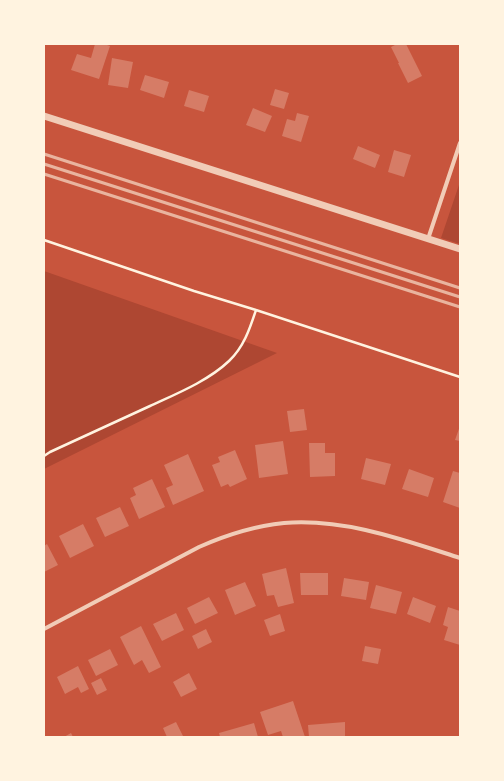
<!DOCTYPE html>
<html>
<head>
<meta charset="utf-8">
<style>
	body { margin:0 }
	#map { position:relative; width:504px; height:781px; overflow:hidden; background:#c8553d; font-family:"Titillium Web",sans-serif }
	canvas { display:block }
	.frame { position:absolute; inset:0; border:45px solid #fff3e0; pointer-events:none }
</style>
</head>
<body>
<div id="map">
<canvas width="504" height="781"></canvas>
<div class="frame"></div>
</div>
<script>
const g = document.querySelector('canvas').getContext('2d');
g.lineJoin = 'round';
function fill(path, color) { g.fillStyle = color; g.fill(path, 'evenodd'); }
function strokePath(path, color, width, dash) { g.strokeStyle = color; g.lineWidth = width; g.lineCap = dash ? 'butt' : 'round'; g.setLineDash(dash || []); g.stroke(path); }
fill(new Path2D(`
	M 460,182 L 460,244 L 441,238 Z
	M 44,271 L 277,353 L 44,469 Z`), '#ae4732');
fill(new Path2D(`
	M 95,44 L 104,44 L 110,46 L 99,79 L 71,70 L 77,54 L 91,58 Z
	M 397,44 L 406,44 L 422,76 L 408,83 L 398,63 L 399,63 L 391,47 Z
	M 112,58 L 133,62 L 128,88 L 108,85 Z
	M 145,75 L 169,82 L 164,98 L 140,90 Z
	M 275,89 L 289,93 L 284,109 L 270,105 Z
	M 189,90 L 209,96 L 204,112 L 184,106 Z
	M 253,108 L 272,116 L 265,132 L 246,125 Z
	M 297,113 L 309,116 L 301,142 L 282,136 L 287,119 L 295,121 Z
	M 358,146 L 380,155 L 375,168 L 353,159 Z
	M 394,150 L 411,155 L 404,177 L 388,172 Z
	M 304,409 L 307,430 L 290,432 L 287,411 Z
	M 460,426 L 460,441 L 455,440 Z
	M 283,441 L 288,474 L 259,478 L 255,445 Z
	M 309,443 L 325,443 L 325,453 L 335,453 L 335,476 L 310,477 Z
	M 235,450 L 247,479 L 230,487 L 228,484 L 221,487 L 212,465 L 220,462 L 218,457 Z
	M 188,454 L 204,491 L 173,505 L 166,488 L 173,485 L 164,465 Z
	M 366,458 L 391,464 L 385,485 L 361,479 Z
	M 409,469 L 434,478 L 428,497 L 402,489 Z
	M 453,471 L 460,473 L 460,508 L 443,502 Z
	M 152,479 L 165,507 L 139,519 L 130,498 L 136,495 L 133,488 Z
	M 120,507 L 129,526 L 105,537 L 96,518 Z
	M 83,524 L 94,546 L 70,558 L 59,536 Z
	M 47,544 L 58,565 L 44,572 L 44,546 Z
	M 286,568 L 294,603 L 278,607 L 274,595 L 267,596 L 262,574 Z
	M 300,573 L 328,573 L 328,595 L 301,595 Z
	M 344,578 L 369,582 L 366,600 L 341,596 Z
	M 245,582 L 256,606 L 235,615 L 225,590 Z
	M 376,585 L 402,592 L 396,614 L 370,608 Z
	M 209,597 L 218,613 L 195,624 L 187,608 Z
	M 413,597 L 436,606 L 430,623 L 407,614 Z
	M 448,607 L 460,611 L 460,645 L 444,640 L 448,627 L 443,625 Z
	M 176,613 L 184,630 L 162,641 L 153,624 Z
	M 280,614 L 285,631 L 270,636 L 264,620 Z
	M 141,626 L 161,667 L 149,673 L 142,660 L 134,665 L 120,637 Z
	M 206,629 L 212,642 L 198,649 L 192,636 Z
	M 365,646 L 381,649 L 378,664 L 362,661 Z
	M 110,649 L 118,665 L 96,676 L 88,660 Z
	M 78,666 L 89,689 L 81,693 L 78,687 L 65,694 L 57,677 Z
	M 189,673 L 197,689 L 181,697 L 173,682 Z
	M 101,678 L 107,690 L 97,695 L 91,683 Z
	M 293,701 L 305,737 L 283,737 L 281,731 L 268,735 L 260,712 Z
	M 176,722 L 183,736 L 167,737 L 163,728 Z
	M 345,722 L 345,737 L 309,737 L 308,725 Z
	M 254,723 L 258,737 L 220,737 L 219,733 Z
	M 71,733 L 73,737 L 64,737 Z`), '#d67c66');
strokePath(new Path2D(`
	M 44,240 L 194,291 L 256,310 L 460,377
	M 44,456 L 50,452 C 83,437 117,421 150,406 C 176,394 208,381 229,361 C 244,347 250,328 256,310`), '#fff3e0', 2.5);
strokePath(new Path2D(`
	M 428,239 L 460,143
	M 44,629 L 199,547 C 226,535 254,526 284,523 C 344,518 404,540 460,558`), '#f1ccb7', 4);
strokePath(new Path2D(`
	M 44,116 L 460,249`), '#f1ccb7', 7);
strokePath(new Path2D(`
	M 44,154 L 460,288
	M 44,164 L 460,297
	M 44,174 L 460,307`), '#e9b49f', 3);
</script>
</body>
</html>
